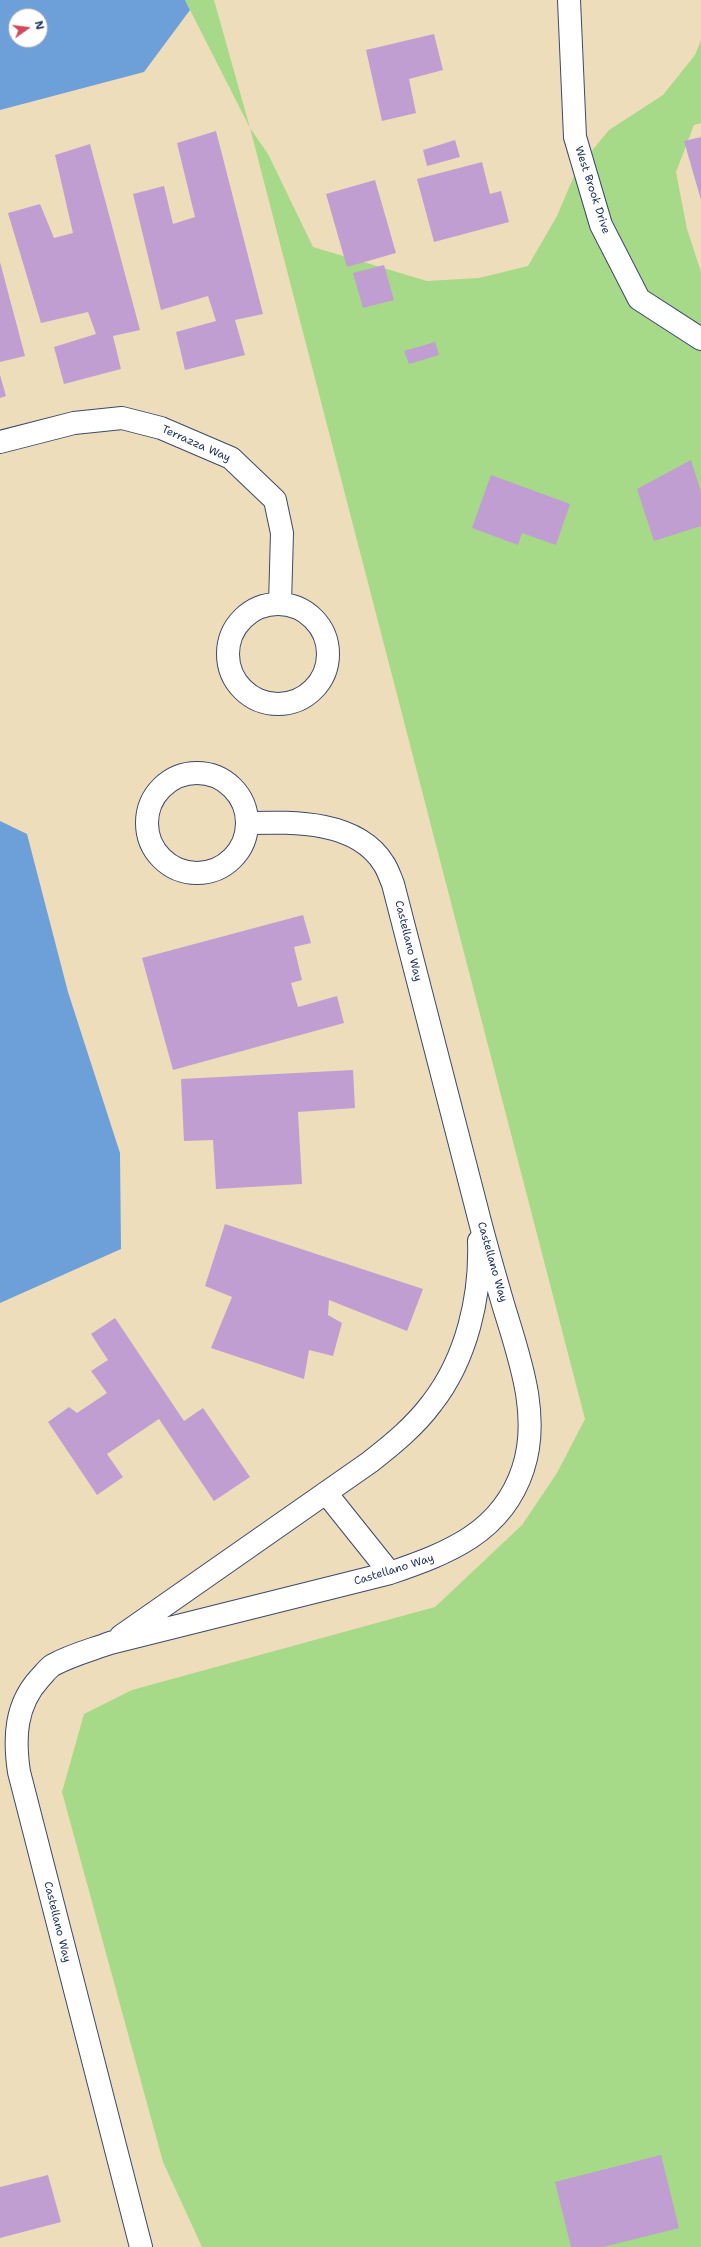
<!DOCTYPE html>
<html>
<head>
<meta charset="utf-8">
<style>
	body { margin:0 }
	#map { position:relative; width:701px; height:2247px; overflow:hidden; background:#edb; font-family:"Shantell Sans",sans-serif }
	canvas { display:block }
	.north { position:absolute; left:8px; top:8px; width:40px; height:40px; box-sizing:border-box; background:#fff; border:1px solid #a4acbf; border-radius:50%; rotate:76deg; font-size:11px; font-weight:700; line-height:16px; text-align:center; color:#1b2f5e }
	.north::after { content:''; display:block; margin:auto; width:14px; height:18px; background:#d1495b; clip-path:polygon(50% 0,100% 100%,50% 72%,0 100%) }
</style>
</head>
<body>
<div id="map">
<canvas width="701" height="2247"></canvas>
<div class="north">N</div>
</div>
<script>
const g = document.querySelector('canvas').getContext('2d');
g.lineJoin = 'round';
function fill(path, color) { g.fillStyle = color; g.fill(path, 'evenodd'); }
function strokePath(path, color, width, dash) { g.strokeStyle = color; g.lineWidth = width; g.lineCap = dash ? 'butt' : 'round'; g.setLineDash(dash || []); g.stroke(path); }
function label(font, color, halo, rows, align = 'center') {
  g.font = font + ' "Shantell Sans",sans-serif'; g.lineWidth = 4; g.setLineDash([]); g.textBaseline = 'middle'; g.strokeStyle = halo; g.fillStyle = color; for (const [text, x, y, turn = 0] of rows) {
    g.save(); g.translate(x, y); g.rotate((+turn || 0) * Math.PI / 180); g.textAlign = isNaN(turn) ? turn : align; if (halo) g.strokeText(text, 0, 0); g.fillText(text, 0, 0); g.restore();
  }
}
fill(new Path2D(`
	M 185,0 L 214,0 L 250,128 L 268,154 L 313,247 L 427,281 L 479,278 L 528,266 L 557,216 L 577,169 L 609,130 L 663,95 L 695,55 L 701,40 L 701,123 L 694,125 L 676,172 L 687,229 L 701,272 L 701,2247 L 202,2247 L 163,2162 L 62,1792 L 84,1714 L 132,1690 L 435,1607 L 522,1525 L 557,1473 L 585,1419 L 250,128 Z`), '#a6d988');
fill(new Path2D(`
	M 0,0 L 185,0 L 190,10 L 144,72 L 0,110 ZM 16,16 L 40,16 L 40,40 L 16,40 Z
	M 0,821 L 27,834 L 68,992 L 120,1153 L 121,1249 L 0,1303 Z`), '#6d9fd8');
fill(new Path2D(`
	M 434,34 L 443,70 L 409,79 L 416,113 L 382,121 L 366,50 Z
	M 216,131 L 263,314 L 235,320 L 245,355 L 185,370 L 176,332 L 216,321 L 208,296 L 161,310 L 133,194 L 164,186 L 173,224 L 195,217 L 177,143 Z
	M 701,137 L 701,200 L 684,141 Z
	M 455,140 L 460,157 L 427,166 L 423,150 Z
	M 90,144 L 140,330 L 113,336 L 121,369 L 64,384 L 54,347 L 96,334 L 88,312 L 41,323 L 8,213 L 40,204 L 54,238 L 73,233 L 55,155 Z
	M 482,162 L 490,194 L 501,191 L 509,222 L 434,242 L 417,179 Z
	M 375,180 L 396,253 L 347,267 L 326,194 Z
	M 0,262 L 25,356 L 0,362 Z
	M 384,265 L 394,300 L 363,308 L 353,273 Z
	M 435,342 L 439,355 L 409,364 L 404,351 Z
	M 0,375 L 6,396 L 0,398 Z
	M 691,460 L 701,492 L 701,526 L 654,541 L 637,489 Z
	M 491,475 L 570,504 L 556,545 L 522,533 L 518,545 L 472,528 Z
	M 303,915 L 311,943 L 294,947 L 302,980 L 291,983 L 298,1007 L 337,996 L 344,1023 L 173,1070 L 142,958 Z
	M 353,1070 L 355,1108 L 298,1112 L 302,1184 L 216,1189 L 213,1140 L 184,1141 L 181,1079 Z
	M 225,1224 L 423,1289 L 407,1331 L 329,1300 L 328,1315 L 342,1323 L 333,1356 L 309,1350 L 304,1379 L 211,1348 L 232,1297 L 205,1286 Z
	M 115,1318 L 184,1421 L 203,1408 L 250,1477 L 214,1501 L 159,1419 L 107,1454 L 123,1477 L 97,1495 L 48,1422 L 69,1407 L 77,1413 L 107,1393 L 91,1371 L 108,1360 L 91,1334 Z
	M 661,2155 L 679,2228 L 603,2247 L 571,2247 L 555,2182 Z
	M 48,2175 L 61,2222 L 0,2238 L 0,2187 Z`), '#c19ed2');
const minor = new Path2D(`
	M 569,0 L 575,137 L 601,225 L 639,299 L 701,339
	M 0,442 L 74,423 L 122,418 L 161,428 L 231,458 L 275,500 L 282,533 L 280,604
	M228 654a50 50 0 1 1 100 0a50 50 0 1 1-100 0Z
	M147 823a50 50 0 1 1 100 0a50 50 0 1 1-100 0Z
	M 326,1493 L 390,1573
	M 121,1636 L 370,1462 C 393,1444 415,1426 432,1403 C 467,1358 481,1296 479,1241
	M 141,2247 L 19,1772 C 14,1738 15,1705 40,1678 C 44,1674 48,1668 53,1665 C 71,1655 91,1650 110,1643 L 390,1573 C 448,1553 502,1533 523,1469 C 541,1415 519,1357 503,1304 C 494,1273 485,1242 477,1210 C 448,1101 421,992 393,884 C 390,877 388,870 384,864 C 357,820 293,822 248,823`);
strokePath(minor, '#3b496c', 24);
strokePath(minor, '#fff', 22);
label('11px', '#1b2f5e', '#fff', [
	["West Brook Drive",592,190,72],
	["Terrazza Way",196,444,24],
	["Castellano Way",408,941,76],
	["Castellano Way",492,1262,74],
	["Castellano Way",394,1570,-17],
	["Castellano Way",57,1922,76]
]);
</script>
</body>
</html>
